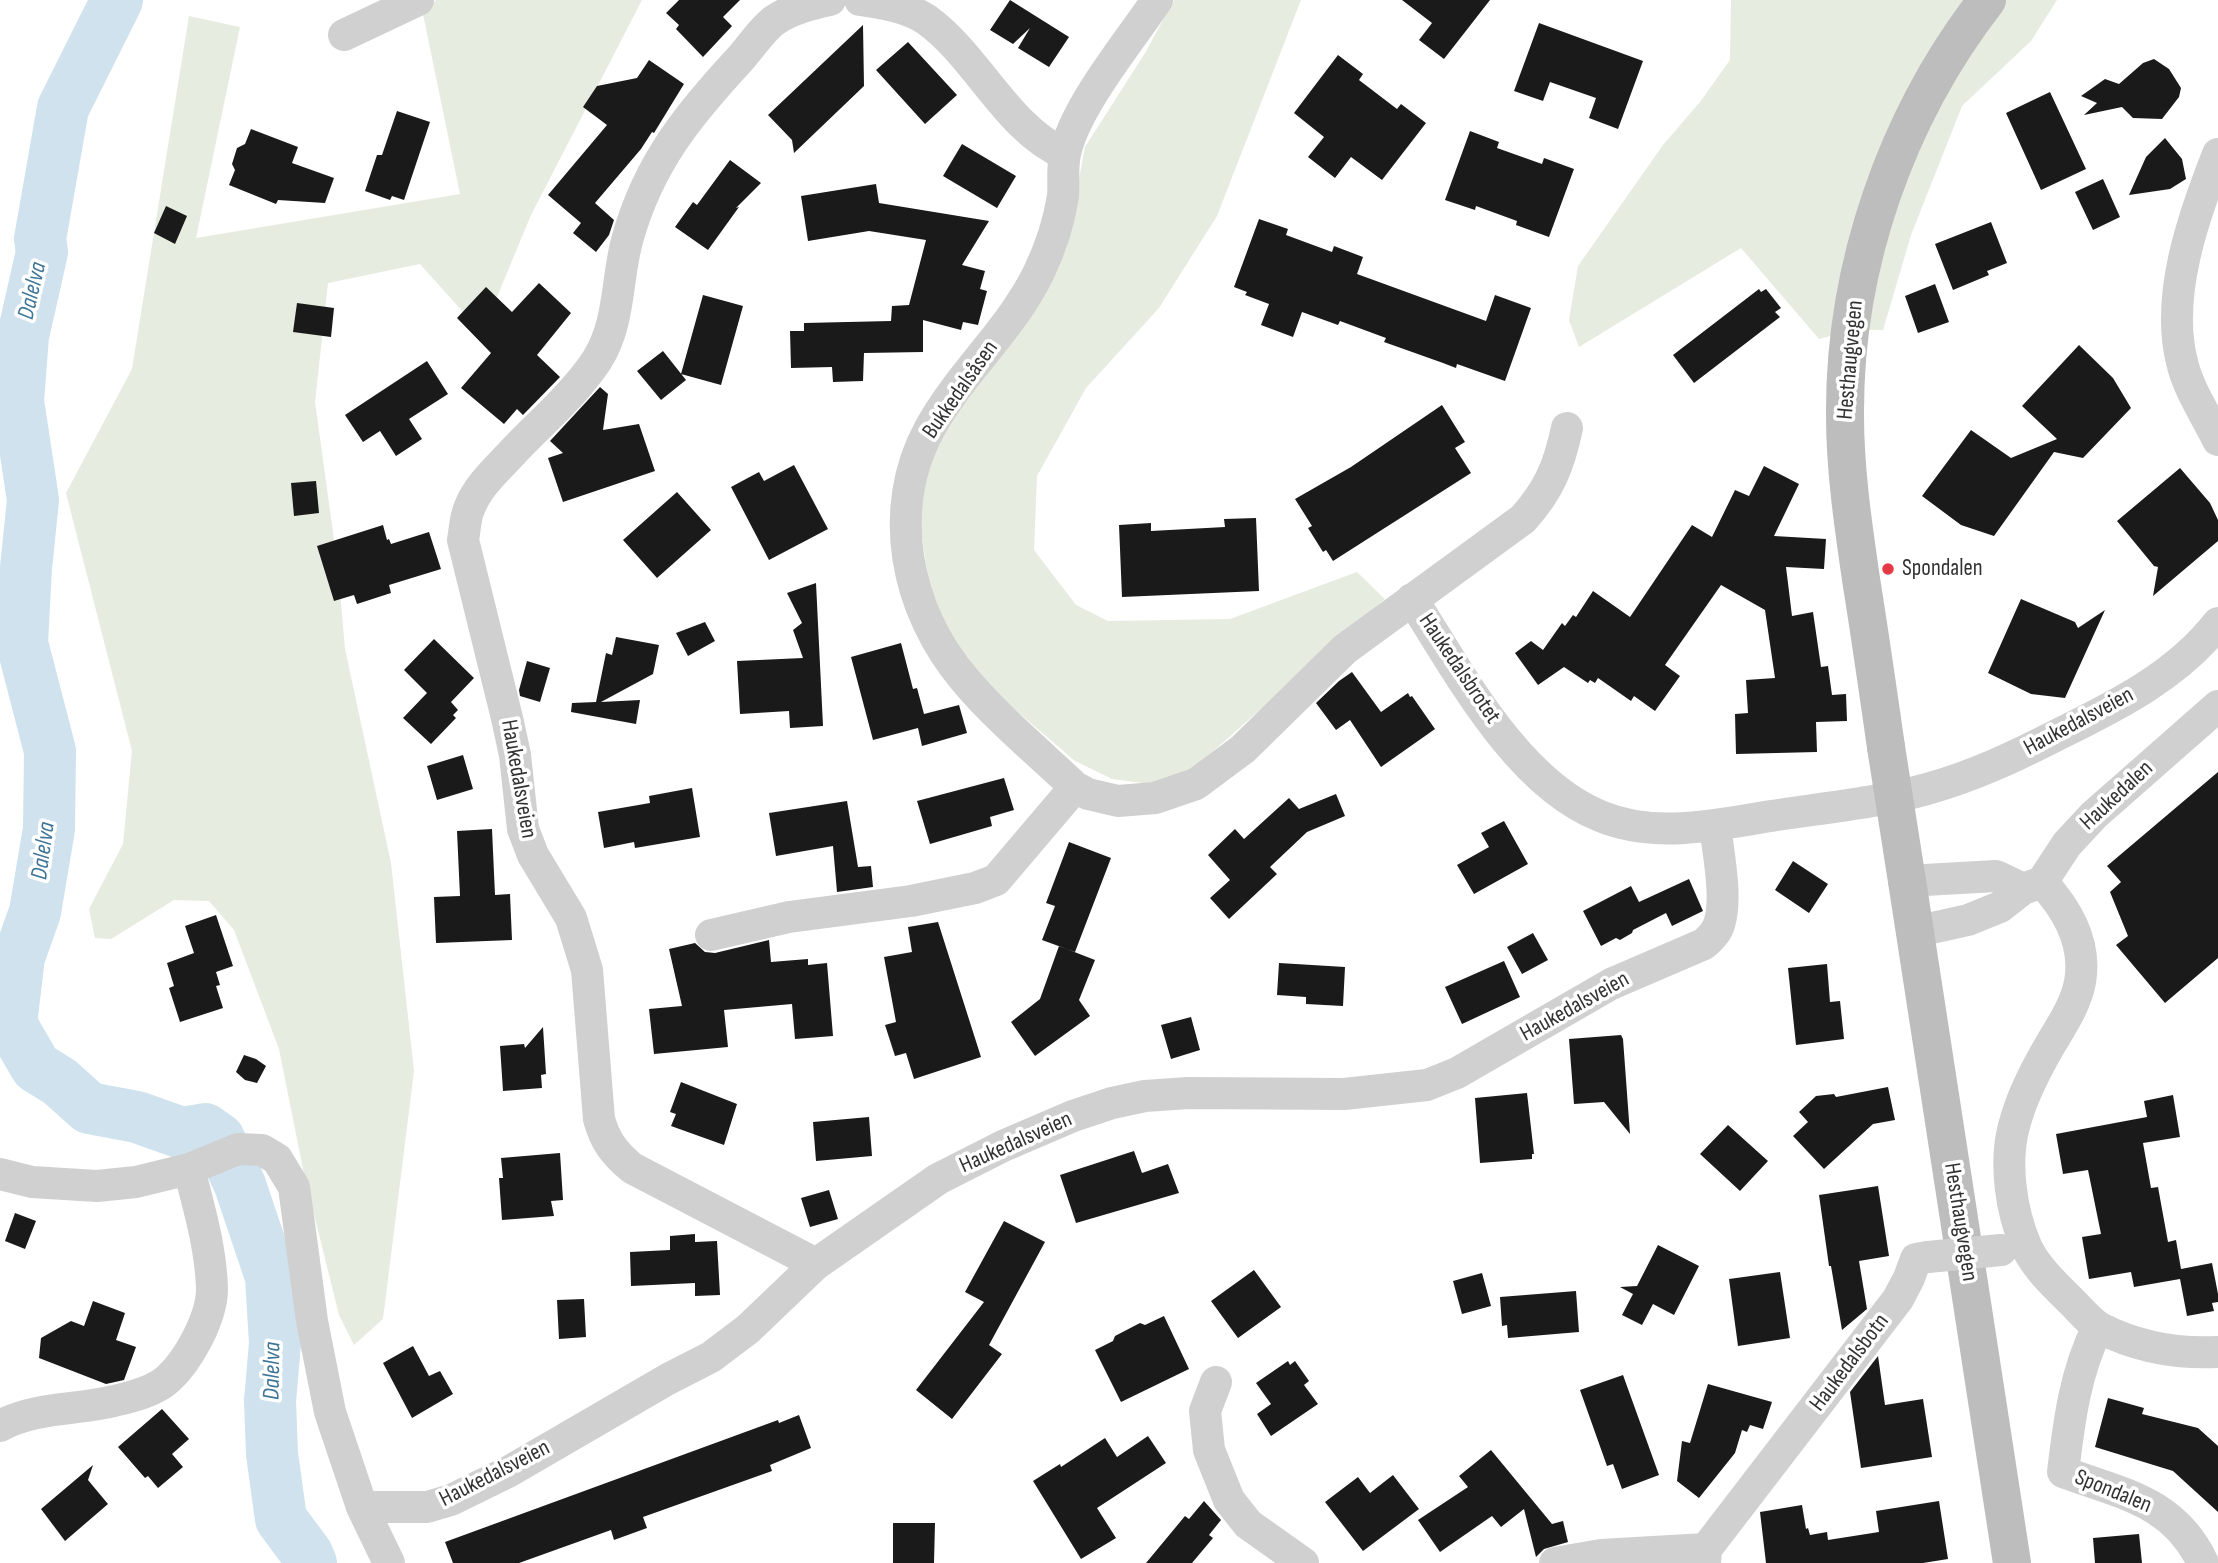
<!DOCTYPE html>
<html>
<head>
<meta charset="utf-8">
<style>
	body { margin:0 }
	canvas { display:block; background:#fff }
</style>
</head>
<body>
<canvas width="2218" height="1563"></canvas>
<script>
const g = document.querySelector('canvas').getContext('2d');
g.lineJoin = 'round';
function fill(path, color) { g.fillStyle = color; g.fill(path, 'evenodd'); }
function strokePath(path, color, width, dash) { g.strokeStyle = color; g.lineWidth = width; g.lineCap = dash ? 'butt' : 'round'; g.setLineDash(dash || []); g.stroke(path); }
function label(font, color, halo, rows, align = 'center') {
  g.font = font + ' "Sofia Sans Condensed",sans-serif'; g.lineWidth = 7; g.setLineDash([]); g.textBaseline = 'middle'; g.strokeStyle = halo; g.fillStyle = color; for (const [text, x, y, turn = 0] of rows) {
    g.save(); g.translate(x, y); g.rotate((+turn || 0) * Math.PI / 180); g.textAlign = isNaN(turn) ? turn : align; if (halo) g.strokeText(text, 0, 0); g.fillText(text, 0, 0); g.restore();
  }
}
fill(new Path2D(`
	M 436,0 L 642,0 L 531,215 L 482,333 L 420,264 L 328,283 L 315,402 L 338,569 L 345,649 L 391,863 L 414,1071 L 383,1319 L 354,1345 L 339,1315 L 304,1174 L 279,1049 L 234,930 L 209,901 L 174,900 L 111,939 L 95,938 L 89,909 L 123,844 L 132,751 L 66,493 L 132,369 L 189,16 L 240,27 L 196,238 L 460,194 L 423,14 Z
	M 1174,0 L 1301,0 L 1217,216 L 1159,308 L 1086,388 L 1037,476 L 1034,550 L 1076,605 L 1108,621 L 1230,619 L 1357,572 L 1385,599 L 1193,769 L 1158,785 L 1112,779 L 1075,761 L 991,689 L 948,633 L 929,583 L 916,497 L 946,422 L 1027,319 L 1066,248 L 1085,147 L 1145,53 Z
	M 1731,0 L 2057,0 L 2031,41 L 1962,106 L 1911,235 L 1883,330 L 1853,330 L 1819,339 L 1741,248 L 1579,347 L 1569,320 L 1578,266 L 1663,145 L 1700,102 L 1730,60 Z`), '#e6ecdf');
fill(new Path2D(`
	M 270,1401 L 296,1466 L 281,1519 L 276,1500 L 248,1448 L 250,1414 Z`), '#cfe2ee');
strokePath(new Path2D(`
	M 117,0 L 63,108 L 40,239 L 42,252 L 23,336 L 18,401 L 33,500 L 26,568 L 22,643 L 50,751 L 49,829 L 35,912 L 19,957 L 11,1024 L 36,1067 L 60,1082 L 89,1108 L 137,1117 L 182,1133 L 205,1129 L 219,1139 L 240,1185 L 271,1277 L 275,1343 L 270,1401 L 272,1454 L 281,1519 L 307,1554 L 311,1563`), '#cfe2ee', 52);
fill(new Path2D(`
	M 679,0 L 740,0 L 723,17 L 732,26 L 703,57 L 676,29 L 679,25 L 666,13 Z
	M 1010,0 L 1069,37 L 1049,67 L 1018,48 L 1030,28 L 1013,44 L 990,30 Z
	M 1402,0 L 1490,0 L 1444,59 L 1419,40 L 1432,23 Z
	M 1539,23 L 1643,61 L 1618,129 L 1589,118 L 1596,98 L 1550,82 L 1543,101 L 1514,91 Z
	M 863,25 L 864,86 L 794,153 L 792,140 L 768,115 Z
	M 908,42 L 957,95 L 925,124 L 876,70 Z
	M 1338,55 L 1363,74 L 1359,80 L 1397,109 L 1401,104 L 1426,123 L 1382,180 L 1351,157 L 1335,178 L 1308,157 L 1324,137 L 1294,113 Z
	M 2154,59 L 2169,69 L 2181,88 L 2179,97 L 2162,119 L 2133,118 L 2122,107 L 2084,115 L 2097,103 L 2081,96 L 2105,79 L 2119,84 L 2143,63 Z
	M 649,60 L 684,84 L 654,133 L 652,132 L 641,149 L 595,203 L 614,220 L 609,235 L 596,252 L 573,233 L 581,223 L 548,195 L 607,125 L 583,107 L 597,86 L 637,78 Z
	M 2050,92 L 2086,169 L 2041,190 L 2006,113 Z
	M 397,111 L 430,122 L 404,200 L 392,196 L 390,200 L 365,191 L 377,155 L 382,155 Z
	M 251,129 L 298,147 L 292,163 L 334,178 L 325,203 L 278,200 L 276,204 L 229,185 L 235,170 L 232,164 L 237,148 L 245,144 Z
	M 1470,131 L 1499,142 L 1497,148 L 1542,164 L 1544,158 L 1574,169 L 1549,237 L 1516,225 L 1517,221 L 1476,206 L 1475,210 L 1445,200 Z
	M 2165,138 L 2182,159 L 2186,179 L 2170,189 L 2129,195 L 2146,157 Z
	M 962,144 L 1016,176 L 997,208 L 943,176 Z
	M 730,160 L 761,183 L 736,208 L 739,207 L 708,250 L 675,227 L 693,202 L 697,205 Z
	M 2103,179 L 2120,217 L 2093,230 L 2075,192 Z
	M 876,184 L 879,203 L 989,221 L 962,265 L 985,271 L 980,289 L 987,291 L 978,325 L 963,322 L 961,330 L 923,320 L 923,352 L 864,353 L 863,381 L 833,382 L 832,367 L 791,368 L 790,331 L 804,331 L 804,323 L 891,321 L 892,306 L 909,305 L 926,240 L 869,231 L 808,241 L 801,196 Z
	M 166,206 L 187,216 L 175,244 L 154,233 Z
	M 1259,219 L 1288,229 L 1286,235 L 1332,252 L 1334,246 L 1363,257 L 1357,274 L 1486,321 L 1495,295 L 1531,308 L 1505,381 L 1457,364 L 1456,368 L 1443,363 L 1384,342 L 1386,338 L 1340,321 L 1338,325 L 1302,312 L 1293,337 L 1261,325 L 1269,304 L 1245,295 L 1247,292 L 1234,287 Z
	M 1991,222 L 2007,263 L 1987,271 L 1989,275 L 1953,290 L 1935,244 Z
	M 539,283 L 571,313 L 537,355 L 560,377 L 523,415 L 517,409 L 504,424 L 461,388 L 491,353 L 457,318 L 486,287 L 512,312 Z
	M 1935,284 L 1949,322 L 1918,333 L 1905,296 Z
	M 1759,289 L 1761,292 L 1766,289 L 1781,308 L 1775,312 L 1780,317 L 1694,383 L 1673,355 Z
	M 703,295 L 743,306 L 721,385 L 681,374 Z
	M 297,303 L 334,308 L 331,337 L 293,332 Z
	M 2079,345 L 2113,378 L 2131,408 L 2083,458 L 2054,452 L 1994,536 L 1961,525 L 1922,496 L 1971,430 L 2011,458 L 2057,439 L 2022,406 Z
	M 663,351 L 686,380 L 661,400 L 637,371 Z
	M 427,361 L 448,394 L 409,419 L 422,439 L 396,456 L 380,431 L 363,442 L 345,415 Z
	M 600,387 L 608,394 L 603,430 L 639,424 L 655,471 L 563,502 L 548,458 L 563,453 L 550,441 Z
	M 1442,405 L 1465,442 L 1455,448 L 1471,473 L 1333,561 L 1326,550 L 1323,552 L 1308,528 L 1312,526 L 1295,499 L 1351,467 Z
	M 794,465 L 828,529 L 769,560 L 731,487 L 759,472 L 764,481 Z
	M 1764,466 L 1799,484 L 1774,536 L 1826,539 L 1824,569 L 1786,567 L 1792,616 L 1813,612 L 1821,667 L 1828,666 L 1832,695 L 1846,694 L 1847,721 L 1816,722 L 1817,752 L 1736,754 L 1735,714 L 1748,713 L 1746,680 L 1775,678 L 1765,610 L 1721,585 L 1665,665 L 1680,676 L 1655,711 L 1634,696 L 1631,701 L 1598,678 L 1595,683 L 1590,680 L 1588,683 L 1564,667 L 1538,685 L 1515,653 L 1531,641 L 1543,650 L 1562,623 L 1565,626 L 1573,615 L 1576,617 L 1593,591 L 1630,617 L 1692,525 L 1712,537 L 1735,490 L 1749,496 Z
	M 2180,468 L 2210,503 L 2218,520 L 2218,541 L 2153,596 L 2158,567 L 2154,566 L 2117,521 Z
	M 316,481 L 319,513 L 294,516 L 291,483 Z
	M 677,492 L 711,530 L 657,578 L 623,540 Z
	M 1256,518 L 1259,591 L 1122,597 L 1119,525 L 1151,523 L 1151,531 L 1225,527 L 1224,519 Z
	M 383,525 L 387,540 L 389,539 L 391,544 L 429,532 L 441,569 L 389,585 L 391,593 L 357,604 L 354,595 L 334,601 L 317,546 Z
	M 816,583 L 823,726 L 790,728 L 789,711 L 740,714 L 737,661 L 803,658 L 793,630 L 802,623 L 787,593 Z
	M 2021,599 L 2075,622 L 2078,628 L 2105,610 L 2065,698 L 2031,694 L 1988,673 Z
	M 705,622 L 715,641 L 688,656 L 676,633 Z
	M 616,637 L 659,645 L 653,674 L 601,702 L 640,700 L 636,724 L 571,712 L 572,703 L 596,702 L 606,653 L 612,655 Z
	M 434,639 L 474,678 L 451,702 L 458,710 L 453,715 L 456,718 L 431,744 L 403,718 L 427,693 L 404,670 Z
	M 901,643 L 913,689 L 917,688 L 924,714 L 959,705 L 967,733 L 922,746 L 918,728 L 873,740 L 851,657 Z
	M 527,661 L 550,668 L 540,702 L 520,696 L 519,690 Z
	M 1352,672 L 1381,712 L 1408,693 L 1410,697 L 1412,696 L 1435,729 L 1381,767 L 1350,720 L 1336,730 L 1316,703 L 1339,681 Z
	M 463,755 L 473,789 L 437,800 L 427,766 Z
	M 2218,772 L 2218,958 L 2165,1003 L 2116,945 L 2128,936 L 2110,892 L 2121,882 L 2107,866 Z
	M 1004,778 L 1014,810 L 990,817 L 992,826 L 930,844 L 917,801 Z
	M 692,788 L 700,837 L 635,848 L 634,842 L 604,848 L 598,812 L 650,803 L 649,796 Z
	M 1336,794 L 1345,816 L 1307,832 L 1270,867 L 1277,874 L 1229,919 L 1210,898 L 1230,880 L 1208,855 L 1235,829 L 1244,839 L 1289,798 L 1299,809 Z
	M 847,801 L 858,867 L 871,866 L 873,887 L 837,892 L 833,846 L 776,856 L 769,813 Z
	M 1504,821 L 1528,864 L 1474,894 L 1457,865 L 1489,847 L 1481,833 Z
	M 492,829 L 495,895 L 510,894 L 512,940 L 436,943 L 434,897 L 460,896 L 457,831 Z
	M 1069,842 L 1111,858 L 1075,952 L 1042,940 L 1055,906 L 1046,903 Z
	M 1793,861 L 1828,884 L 1809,913 L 1775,890 Z
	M 1689,879 L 1703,911 L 1672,926 L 1666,913 L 1633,930 L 1632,933 L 1620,940 L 1616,938 L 1601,946 L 1583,911 L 1631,886 L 1639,902 Z
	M 216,915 L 233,966 L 216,972 L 220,985 L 216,986 L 223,1008 L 180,1022 L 169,988 L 174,986 L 167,963 L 194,953 L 185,926 Z
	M 938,922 L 981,1057 L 914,1079 L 906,1053 L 895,1056 L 885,1025 L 896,1022 L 884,957 L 912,952 L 908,927 Z
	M 1533,933 L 1548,960 L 1522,974 L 1507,947 Z
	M 769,940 L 771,962 L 808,959 L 808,965 L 827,963 L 833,1036 L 795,1039 L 792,1004 L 724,1010 L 728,1047 L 654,1054 L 649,1009 L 682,1006 L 669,949 L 695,943 L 705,952 L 715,953 Z
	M 1059,946 L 1095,960 L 1079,1000 L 1090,1016 L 1035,1056 L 1011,1022 L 1040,999 Z
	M 1504,961 L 1520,997 L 1462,1024 L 1445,987 Z
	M 1279,963 L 1345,967 L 1343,1006 L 1306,1004 L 1306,997 L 1277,995 Z
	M 1827,964 L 1830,1002 L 1840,1001 L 1844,1039 L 1796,1045 L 1788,968 Z
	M 1191,1017 L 1200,1050 L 1171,1059 L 1161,1025 Z
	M 543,1027 L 546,1074 L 541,1075 L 542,1088 L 503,1091 L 500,1046 L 524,1044 L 525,1048 Z
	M 1621,1035 L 1623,1039 L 1630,1134 L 1604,1102 L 1574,1104 L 1569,1039 Z
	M 244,1055 L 256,1059 L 266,1066 L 257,1083 L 245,1080 L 236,1072 Z
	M 681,1082 L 737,1104 L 724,1145 L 671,1126 L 676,1114 L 670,1112 Z
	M 1888,1087 L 1895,1120 L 1873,1124 L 1824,1169 L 1793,1136 L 1808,1122 L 1799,1112 L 1816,1096 L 1834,1094 L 1836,1097 Z
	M 1527,1093 L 1534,1154 L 1532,1154 L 1532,1159 L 1480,1163 L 1475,1098 Z
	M 2173,1095 L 2180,1137 L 2143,1143 L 2151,1188 L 2158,1187 L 2168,1242 L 2176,1240 L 2181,1269 L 2212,1263 L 2218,1294 L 2218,1302 L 2212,1303 L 2214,1311 L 2187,1316 L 2180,1279 L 2134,1287 L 2131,1272 L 2089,1279 L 2082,1237 L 2101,1234 L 2088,1170 L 2063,1174 L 2056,1134 L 2147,1117 L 2144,1101 Z
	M 869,1117 L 872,1156 L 816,1161 L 813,1122 Z
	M 1728,1125 L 1768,1161 L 1740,1191 L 1700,1154 Z
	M 1134,1151 L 1142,1173 L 1168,1164 L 1179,1193 L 1076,1223 L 1060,1175 Z
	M 560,1153 L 563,1200 L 551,1201 L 554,1216 L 502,1220 L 499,1178 L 503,1178 L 501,1158 Z
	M 1878,1186 L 1889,1256 L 1859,1261 L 1867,1309 L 1842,1330 L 1831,1266 L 1829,1266 L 1819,1195 Z
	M 829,1190 L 838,1219 L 810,1227 L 801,1198 Z
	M 15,1213 L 36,1221 L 25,1249 L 5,1241 Z
	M 1004,1221 L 1045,1242 L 989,1345 L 1002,1354 L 952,1419 L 916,1390 L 984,1302 L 965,1292 Z
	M 695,1234 L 695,1242 L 717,1241 L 720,1295 L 695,1296 L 695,1283 L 631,1286 L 630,1252 L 670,1250 L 670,1236 Z
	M 1658,1245 L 1699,1266 L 1674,1315 L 1653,1304 L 1642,1325 L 1622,1315 L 1633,1294 L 1620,1287 L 1637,1286 Z
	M 1254,1270 L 1281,1307 L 1238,1338 L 1211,1301 Z
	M 1780,1272 L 1790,1338 L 1738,1346 L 1729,1279 Z
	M 1482,1273 L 1491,1306 L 1462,1314 L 1453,1281 Z
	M 1576,1291 L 1579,1332 L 1508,1338 L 1507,1325 L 1502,1326 L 1500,1297 Z
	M 584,1299 L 586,1337 L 559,1339 L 557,1300 Z
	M 93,1301 L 125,1313 L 116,1340 L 136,1347 L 124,1380 L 106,1384 L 39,1358 L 41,1338 L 71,1321 L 84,1326 Z
	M 1164,1316 L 1189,1369 L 1121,1402 L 1095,1350 L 1113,1341 L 1115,1336 L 1140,1323 L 1145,1325 Z
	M 413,1346 L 429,1376 L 440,1371 L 453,1394 L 412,1418 L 383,1363 Z
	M 1878,1356 L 1885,1405 L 1923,1399 L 1932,1457 L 1861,1468 L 1850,1392 Z
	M 1288,1361 L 1290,1365 L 1295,1361 L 1309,1381 L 1304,1385 L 1318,1404 L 1271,1436 L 1257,1414 L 1271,1404 L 1256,1383 Z
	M 1623,1375 L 1659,1475 L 1622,1489 L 1613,1464 L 1607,1466 L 1580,1390 Z
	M 1708,1384 L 1772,1402 L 1763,1429 L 1750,1425 L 1747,1432 L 1742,1430 L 1735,1453 L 1699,1498 L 1677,1481 L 1682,1441 L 1690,1443 Z
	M 2108,1398 L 2144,1408 L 2142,1414 L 2198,1428 L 2218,1446 L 2218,1512 L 2173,1471 L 2095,1447 Z
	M 162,1409 L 189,1439 L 172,1454 L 183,1467 L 158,1488 L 148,1476 L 145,1478 L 118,1447 Z
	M 799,1415 L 811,1448 L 770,1465 L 772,1471 L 643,1517 L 647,1528 L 614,1540 L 611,1530 L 519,1563 L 453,1563 L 445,1542 L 778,1420 L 779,1423 Z
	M 1148,1436 L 1166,1463 L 1097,1508 L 1116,1538 L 1081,1559 L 1033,1481 L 1060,1464 L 1061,1467 L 1105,1438 L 1117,1457 Z
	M 1491,1450 L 1552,1524 L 1563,1521 L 1568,1542 L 1544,1549 L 1536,1557 L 1524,1509 L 1501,1527 L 1492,1516 L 1440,1552 L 1418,1520 L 1468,1487 L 1459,1476 Z
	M 93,1465 L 88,1480 L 108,1504 L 65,1541 L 41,1509 Z
	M 1393,1475 L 1419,1509 L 1363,1551 L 1325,1502 L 1358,1477 L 1370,1493 Z
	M 1204,1501 L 1221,1520 L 1209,1535 L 1213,1538 L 1192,1563 L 1146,1563 L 1185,1516 L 1189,1519 Z
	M 1939,1501 L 1948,1559 L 1923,1563 L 1766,1563 L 1760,1512 L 1802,1505 L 1806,1529 L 1808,1528 L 1810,1535 L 1827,1532 L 1828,1540 L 1879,1532 L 1876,1511 Z
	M 893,1523 L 935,1523 L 934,1563 L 893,1563 Z
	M 2139,1534 L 2142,1563 L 2095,1563 L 2093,1538 Z`), '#1a1a1a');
strokePath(new Path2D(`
	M 860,0 C 882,3 908,7 927,20 C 977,56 1008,130 1065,154
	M 1157,0 C 1130,41 1075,106 1065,154 C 1062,167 1064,183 1063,196 C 1059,222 1050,249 1039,272 C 1011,330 961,372 930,428 C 885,510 906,611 965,680 C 998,719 1038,752 1075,787 L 1088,794 L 1118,801 L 1155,798 L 1196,784 L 1243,749 L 1345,649 L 1523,519 C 1549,490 1559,466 1567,428
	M 344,35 L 418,0
	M 2218,154 C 2194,215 2165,296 2182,362 C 2188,389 2206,415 2218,440
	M 1412,599 C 1459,672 1516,782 1600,816 C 1655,839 1714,825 1771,816 C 1823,808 1877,803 1927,789 C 1974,776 2016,756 2059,734 C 2116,706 2178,675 2218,623
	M 1907,881 L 1996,876 L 2023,889
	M 2042,882 C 2067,909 2087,943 2080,982 C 2076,1003 2064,1022 2053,1040 C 2037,1067 2022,1095 2014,1126 C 2004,1163 2011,1211 2026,1246 C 2036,1268 2056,1286 2073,1303 C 2081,1311 2090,1322 2100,1328 C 2137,1347 2177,1354 2218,1352
	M 1914,932 L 1968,920 L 2000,907 L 2023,889 L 2042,882 L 2067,844 L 2094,815 L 2218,706
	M 711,935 L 789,917 L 911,901 L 975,888 L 996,880 L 1075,787
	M 0,1174 L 32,1182 L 97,1186 L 136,1182 L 189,1169 L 238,1149 L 262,1150 L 277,1159 L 294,1187 L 312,1321 L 330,1412 L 362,1507 L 389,1563
	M 816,1264 L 632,1168 C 614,1153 605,1141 599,1119 L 587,970 L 571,918 L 533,855 L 523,829 L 515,755 L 507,718 L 463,540 C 465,530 465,518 469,509 C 477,487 495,471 511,454 C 539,424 574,395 597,360 C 621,322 616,278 628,237 C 649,163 688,115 740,59 C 751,47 762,29 775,20 C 791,9 812,4 830,0
	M 2098,1327 C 2075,1372 2069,1422 2063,1472 C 2122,1494 2174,1501 2203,1563
	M 1216,1382 L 1205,1411 L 1209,1450 L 1229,1500 L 1248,1524 L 1303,1563
	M 0,1426 C 34,1407 78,1410 114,1401 C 132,1397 155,1391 168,1379 C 189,1360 212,1317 212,1289 C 211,1248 199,1208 189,1169
	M 362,1507 L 427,1507 L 451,1500 L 508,1472 L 668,1379 L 711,1357 L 748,1329 L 816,1264 L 938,1179 L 1003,1146 L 1073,1116 L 1112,1103 L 1145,1096 L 1188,1093 L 1344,1094 L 1427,1085 L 1457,1073 L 1611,984 L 1704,944 C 1712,937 1718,931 1720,921 C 1727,895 1718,852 1715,825
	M 1555,1563 L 1601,1555 L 1706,1549
	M 1705,1563 L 1706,1549 L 1898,1299 L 1909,1278 L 1916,1259 L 1928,1257`), '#d0d0d0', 32);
strokePath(new Path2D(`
	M 1886,747 C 1878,691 1870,635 1861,579 C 1853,524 1845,470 1845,415 C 1844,267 1896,117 1987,0
	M 1907,881 L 2012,1563`), '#bdbdbd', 38);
strokePath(new Path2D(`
	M 1928,1257 L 2001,1250`), '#d0d0d0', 32);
strokePath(new Path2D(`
	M 1886,747 L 1907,881`), '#bdbdbd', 38);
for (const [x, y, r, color] of [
	[1888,569,7,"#e63946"]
]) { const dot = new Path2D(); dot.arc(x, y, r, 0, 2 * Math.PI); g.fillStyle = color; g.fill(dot); strokePath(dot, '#fff', 2.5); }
label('23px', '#333', '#fff', [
	["Hesthaugvegen",1851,360,-85],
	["Bukkedalsåsen",961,390,-55],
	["Haukedalsbrotet",1459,669,56],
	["Haukedalsveien",2079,722,-28],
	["Haukedalsveien",518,779,80],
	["Haukedalen",2117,796,-43],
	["Haukedalsveien",1575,1007,-29],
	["Haukedalsveien",1016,1143,-24],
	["Hesthaugvegen",1960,1222,81],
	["Haukedalsbotn",1850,1363,-53],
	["Haukedalsveien",495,1474,-27],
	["Spondalen",2113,1492,22]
]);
label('23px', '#333', '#fff', [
	["Spondalen",1902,569]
], 'left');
label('italic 24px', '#3f7597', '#fff', [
	["Dalelva",33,291,-77],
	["Dalelva",44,851,-82],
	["Dalelva",273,1371,-89]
]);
</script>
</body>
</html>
